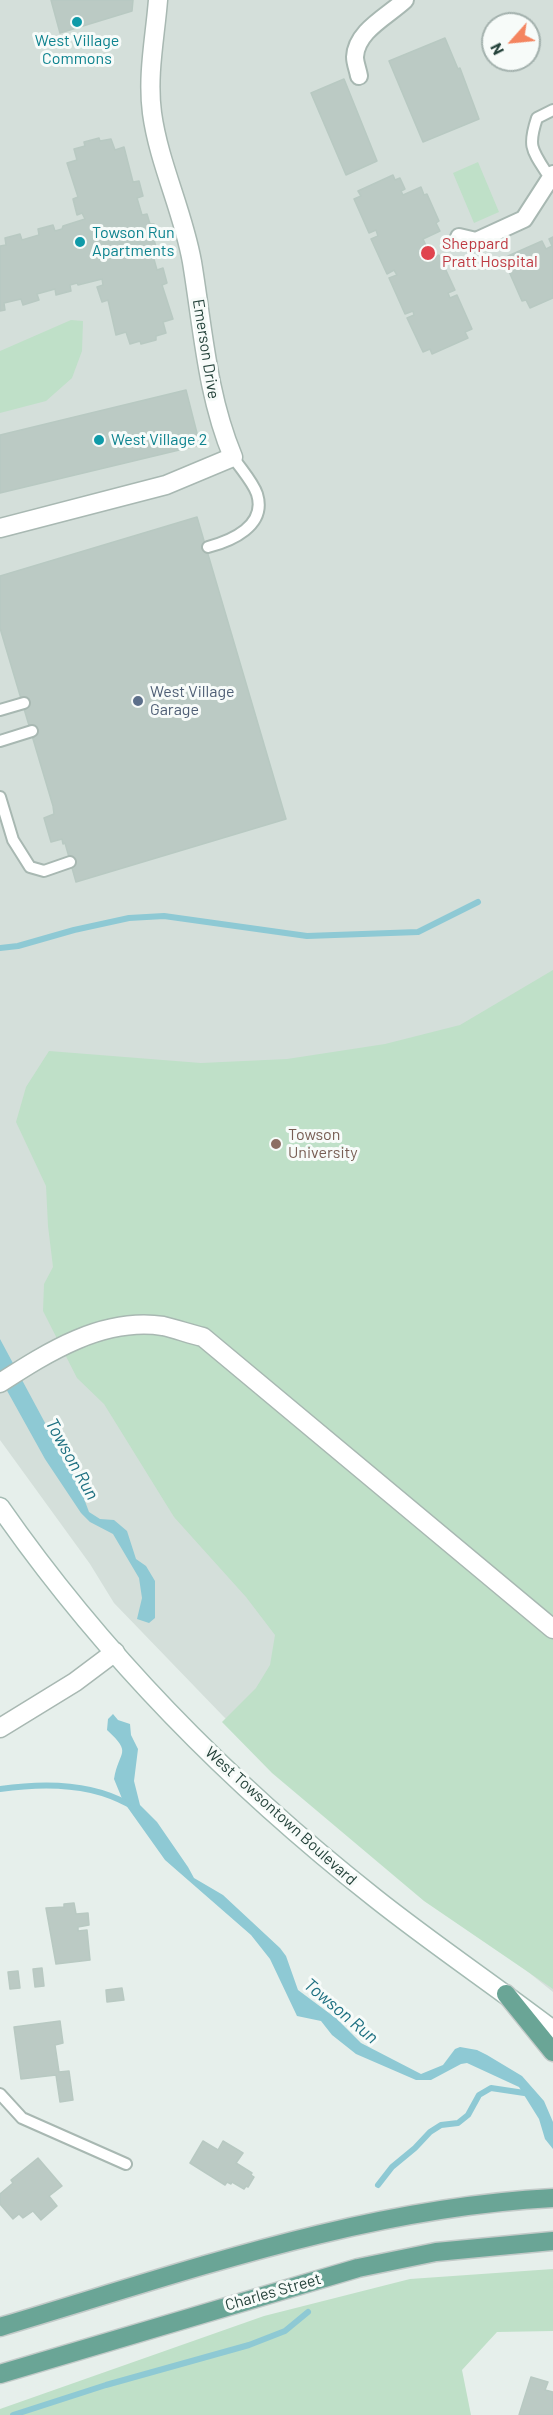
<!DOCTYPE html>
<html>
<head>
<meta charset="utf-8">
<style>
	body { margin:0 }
	#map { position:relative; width:553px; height:2415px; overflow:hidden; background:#e6efeb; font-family:Barlow,sans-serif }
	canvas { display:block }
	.north { position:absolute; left:481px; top:12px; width:60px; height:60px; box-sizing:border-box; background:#f7fbf9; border:2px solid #a3b1ad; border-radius:50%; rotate:243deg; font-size:16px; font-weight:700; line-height:24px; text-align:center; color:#24423a }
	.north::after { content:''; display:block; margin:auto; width:21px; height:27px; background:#f4845f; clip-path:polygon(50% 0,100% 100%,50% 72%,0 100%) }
</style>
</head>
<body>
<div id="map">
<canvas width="553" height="2415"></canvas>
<div class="north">N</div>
</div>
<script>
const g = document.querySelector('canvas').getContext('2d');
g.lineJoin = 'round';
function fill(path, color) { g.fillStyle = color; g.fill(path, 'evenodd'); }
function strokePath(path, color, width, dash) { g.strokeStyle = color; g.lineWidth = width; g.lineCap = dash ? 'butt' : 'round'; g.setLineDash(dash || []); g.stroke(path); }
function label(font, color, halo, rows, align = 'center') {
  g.font = font + ' Barlow,sans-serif'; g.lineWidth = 6; g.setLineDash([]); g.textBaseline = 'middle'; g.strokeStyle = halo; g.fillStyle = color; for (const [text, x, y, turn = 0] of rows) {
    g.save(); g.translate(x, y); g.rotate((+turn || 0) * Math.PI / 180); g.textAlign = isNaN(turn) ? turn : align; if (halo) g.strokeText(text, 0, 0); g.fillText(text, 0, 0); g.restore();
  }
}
fill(new Path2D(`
	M 0,0 L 553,0 L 553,1992 L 280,1771 L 223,1716 L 114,1603 L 90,1564 L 0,1440 ZM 493,24 L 529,24 L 529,60 L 493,60 Z`), '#d4dfda');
fill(new Path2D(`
	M 478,162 L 499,212 L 474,223 L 453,173 Z
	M 71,320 L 83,321 L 82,351 L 72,378 L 46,401 L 0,413 L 0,351 Z
	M 553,970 L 553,1989 L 424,1901 L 272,1773 L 222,1722 L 256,1688 L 270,1665 L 275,1635 L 246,1597 L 174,1517 L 104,1404 L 77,1378 L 43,1311 L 44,1284 L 53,1267 L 48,1226 L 46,1186 L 16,1122 L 26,1087 L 49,1051 L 201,1063 L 287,1059 L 385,1044 L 460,1025 Z
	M 553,2269 L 553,2331 L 497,2332 L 462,2370 L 471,2415 L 0,2415 L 0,2409 L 264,2316 L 410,2279 Z`), '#bfe0c8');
fill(new Path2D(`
	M 0,1339 L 80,1488 L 89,1512 L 100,1519 L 114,1520 L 127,1531 L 136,1559 L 146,1566 L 155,1581 L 155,1618 L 149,1623 L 137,1619 L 142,1598 L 139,1578 L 113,1534 L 90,1522 L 81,1513 L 45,1459 L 0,1378 Z
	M 113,1714 L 118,1720 L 130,1724 L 131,1735 L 138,1749 L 134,1781 L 140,1805 L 157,1822 L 188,1867 L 194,1878 L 223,1895 L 280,1948 L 286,1956 L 298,1990 L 337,2019 L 361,2043 L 421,2074 L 443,2065 L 455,2049 L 460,2047 L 477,2050 L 487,2055 L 522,2076 L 544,2101 L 553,2122 L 553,2149 L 545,2139 L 539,2119 L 519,2087 L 467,2063 L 461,2064 L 431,2080 L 416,2080 L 356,2054 L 332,2035 L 321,2021 L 297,2016 L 270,1959 L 251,1935 L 165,1860 L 123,1801 L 114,1779 C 119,1750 133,1754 107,1730 L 108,1719 Z`), '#8ec9d4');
strokePath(new Path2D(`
	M 0,948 L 18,946 L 74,930 L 129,918 L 164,916 L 307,936 L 418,932 L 478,902
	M 0,1789 C 41,1783 91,1783 128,1804
	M 378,2185 L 392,2167 L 415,2148 L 430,2132 L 441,2125 L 458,2123 L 468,2115 L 479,2095 L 491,2088 L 531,2094
	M 13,2415 L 106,2385 L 249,2345 L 285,2331 L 308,2312`), '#8ec9d4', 6);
const building = new Path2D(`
	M 51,0 L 133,0 L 132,11 L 60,33 Z
	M 445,38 L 458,69 L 460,68 L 479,119 L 423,142 L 389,61 Z
	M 344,79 L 377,161 L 346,175 L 311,93 Z
	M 99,138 L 100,141 L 111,139 L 115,150 L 124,147 L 133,182 L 139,181 L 143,196 L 137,198 L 142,215 L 147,214 L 150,224 L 154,224 L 158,239 L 154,240 L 157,250 L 152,252 L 157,270 L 163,268 L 167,283 L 162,285 L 173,319 L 163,322 L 166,333 L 156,336 L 156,340 L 141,344 L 140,341 L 130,344 L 126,332 L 116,335 L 108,300 L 102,302 L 97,287 L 103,285 L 102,279 L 78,285 L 77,283 L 70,285 L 71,291 L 56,295 L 55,289 L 37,294 L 39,300 L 23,305 L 21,299 L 4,303 L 5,310 L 0,311 L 0,246 L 6,245 L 5,238 L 20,234 L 22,240 L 39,235 L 38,229 L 53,225 L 55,231 L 62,229 L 63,226 L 85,219 L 82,213 L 77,215 L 73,199 L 78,197 L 67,163 L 77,160 L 74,149 L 85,146 L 84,142 Z
	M 393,175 L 395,180 L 400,178 L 405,189 L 401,191 L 403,195 L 421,187 L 424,195 L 427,194 L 439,221 L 436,223 L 440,231 L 423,239 L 432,259 L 439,255 L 455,290 L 448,293 L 450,298 L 457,295 L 472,329 L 465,332 L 468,338 L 432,354 L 430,349 L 423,352 L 407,318 L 414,315 L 413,311 L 405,314 L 389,278 L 397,275 L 394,270 L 387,274 L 371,239 L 378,236 L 376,230 L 369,233 L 354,199 L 361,196 L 358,191 Z
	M 553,237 L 553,298 L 530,308 L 526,300 L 522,301 L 507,267 L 512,265 L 508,256 L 542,241 L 546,249 L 552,246 L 549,239 Z
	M 186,390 L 200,445 L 0,493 L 0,435 Z
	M 197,517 L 286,819 L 76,882 L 65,843 L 63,844 L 62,839 L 51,842 L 44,818 L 54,814 L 53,806 L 0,628 L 0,576 Z
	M 74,1903 L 76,1914 L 88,1913 L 89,1925 L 78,1927 L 78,1931 L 87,1930 L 90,1960 L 56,1964 L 46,1908 L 64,1907 L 64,1904 Z
	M 42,1968 L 44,1986 L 35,1987 L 33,1969 Z
	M 18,1971 L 20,1988 L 10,1989 L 8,1972 Z
	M 122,1988 L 124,2000 L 107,2002 L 106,1990 Z
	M 60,2021 L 63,2043 L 55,2045 L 59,2072 L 69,2071 L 73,2100 L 60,2102 L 56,2075 L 21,2079 L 14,2027 Z
	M 203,2141 L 218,2150 L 223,2141 L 243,2153 L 236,2163 L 252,2173 L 251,2175 L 254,2177 L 248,2187 L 246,2186 L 244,2189 L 232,2182 L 231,2184 L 227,2182 L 225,2185 L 190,2163 Z
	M 38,2158 L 62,2186 L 49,2196 L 57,2206 L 41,2220 L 33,2211 L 23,2218 L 19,2214 L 13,2219 L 0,2204 L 0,2194 L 13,2183 L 11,2180 Z
	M 531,2377 L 548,2382 L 545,2390 L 553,2392 L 553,2415 L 519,2415 Z`);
fill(building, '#bbcac4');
strokePath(building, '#b8c9c2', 1.5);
const service = new Path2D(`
	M 553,110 L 537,118 C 528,145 531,149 546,172 L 553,173
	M 208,547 C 231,541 267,526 257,494 C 253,482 240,468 233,457
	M 0,710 L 24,703
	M 0,741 L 32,731
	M 0,797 L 13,840 L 30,867 L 44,871 L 70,862
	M 0,2094 L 22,2118 L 126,2164`);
const pedestrian = new Path2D(`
	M 359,76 C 358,70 355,63 355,57 C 356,31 388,16 405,0
	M 459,237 L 476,241 L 524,219 L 553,174`);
const minor = new Path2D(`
	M 0,1383 C 48,1352 103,1317 163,1326 C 176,1329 190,1334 203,1337 L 553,1629
	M 0,1728 L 75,1682 L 115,1652`);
const tertiary = new Path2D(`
	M 0,528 L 166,485 L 233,457 C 207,395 203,329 192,262 C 183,211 159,164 152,113 C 147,75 155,38 158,0`);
const secondary = new Path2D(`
	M 0,1507 C 103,1655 233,1786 375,1898 C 433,1944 494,1985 553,2030`);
const primary = new Path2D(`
	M 506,1994 L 553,2052
	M 0,2327 C 182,2273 362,2208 553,2198
	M 0,2374 L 358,2268 L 436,2252 L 553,2241`);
strokePath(service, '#a8b8b2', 14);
strokePath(pedestrian, '#a8b8b2', 20);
strokePath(minor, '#a8b8b2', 21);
strokePath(tertiary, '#a8b8b2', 21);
strokePath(secondary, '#a4bbb3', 21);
strokePath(primary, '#c2cac8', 21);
strokePath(service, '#fff', 10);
strokePath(pedestrian, '#fff', 16);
strokePath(minor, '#fff', 18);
strokePath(tertiary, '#fff', 18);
strokePath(secondary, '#fff', 18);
strokePath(primary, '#6aa596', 18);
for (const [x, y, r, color] of [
	[77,22,6,"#0f9aa8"],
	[80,242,6,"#0f9aa8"],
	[428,253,8,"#e0444e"],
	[99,440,6,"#0f9aa8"],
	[138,701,6,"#5c6f8a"],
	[276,1144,6,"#8d6e63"]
]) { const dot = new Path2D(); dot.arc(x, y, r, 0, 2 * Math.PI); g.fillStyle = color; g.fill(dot); strokePath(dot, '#f7fbf9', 2); }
label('16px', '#0d838f', '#f7fbf9', [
	["West Village",77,41,"center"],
	["Commons",77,59,"center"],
	["Towson Run",92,233],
	["Apartments",92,251],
	["West Village 2",111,440]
], 'left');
label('16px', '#be3a42', '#f7fbf9', [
	["Sheppard",442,244],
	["Pratt Hospital",442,262]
], 'left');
label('16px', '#24423a', '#f7fbf9', [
	["Emerson Drive",206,349,81],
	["West Towsontown Boulevard",281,1816,42],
	["Charles Street",273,2292,-16]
]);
label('16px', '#4e5e75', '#f7fbf9', [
	["West Village",150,692],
	["Garage",150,710]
], 'left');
label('16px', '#785e54', '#f7fbf9', [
	["Towson",288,1135],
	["University",288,1153]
], 'left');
label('italic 18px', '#1c6f80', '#f7fbf9', [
	["Towson Run",72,1459,61],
	["Towson Run",341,2011,40]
]);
</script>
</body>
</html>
